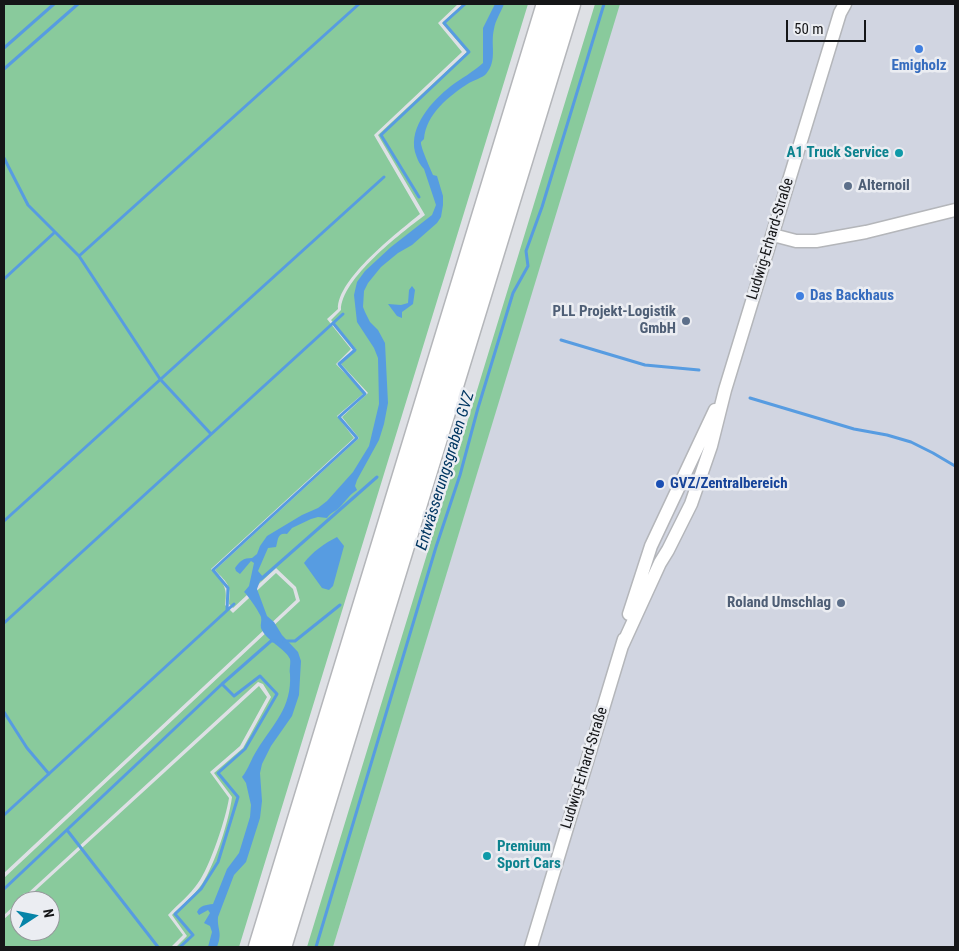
<!DOCTYPE html>
<html>
<head>
<meta charset="utf-8">
<style>
	body { margin:0 }
	#map { position:relative; width:959px; height:951px; overflow:hidden; background:#dee0e5; font-family:"Roboto Condensed",sans-serif }
	canvas { display:block }
	.frame { position:absolute; inset:0; border:5px solid #151618; pointer-events:none }
	.north { position:absolute; left:10px; top:891px; width:50px; height:50px; box-sizing:border-box; background:#ebedf2; border:1px solid #95979b; border-radius:50%; rotate:79deg; font-size:14px; font-weight:700; line-height:20px; text-align:center; color:#151618 }
	.north::after { content:''; display:block; margin:auto; width:18px; height:22px; background:#0684a8; clip-path:polygon(50% 0,100% 100%,50% 72%,0 100%) }
	.scale { position:absolute; left:786px; top:20px; width:80px; height:22px; box-sizing:border-box; border:2px solid #151618; border-top:0; padding-left:6px; font-size:15px; line-height:18px; white-space:nowrap; color:#151618; -webkit-text-stroke:4px #ebedf2; paint-order:stroke }
</style>
</head>
<body>
<div id="map">
<canvas width="959" height="951"></canvas>
<div class="frame"></div>
<div class="north">N</div>
<div class="scale">50 m</div>
</div>
<script>
const g = document.querySelector('canvas').getContext('2d');
g.lineJoin = 'round';
function fill(path, color) { g.fillStyle = color; g.fill(path, 'evenodd'); }
function strokePath(path, color, width, dash) { g.strokeStyle = color; g.lineWidth = width; g.lineCap = dash ? 'butt' : 'round'; g.setLineDash(dash || []); g.stroke(path); }
function label(font, color, halo, rows, align = 'center') {
  g.font = font + ' "Roboto Condensed",sans-serif'; g.lineWidth = 5; g.setLineDash([]); g.textBaseline = 'middle'; g.strokeStyle = halo; g.fillStyle = color; for (const [text, x, y, turn = 0] of rows) {
    g.save(); g.translate(x, y); g.rotate((+turn || 0) * Math.PI / 180); g.textAlign = isNaN(turn) ? turn : align; if (halo) g.strokeText(text, 0, 0); g.fillText(text, 0, 0); g.restore();
  }
}
fill(new Path2D(`
	M 619,4 L 955,4 L 955,947 L 333,947 Z`), '#d1d5e1');
fill(new Path2D(`
	M 4,4 L 458,4 L 438,23 L 462,52 L 374,135 L 420,214 C 398,232 337,279 338,309 L 327,319 L 351,349 L 336,364 L 364,393 L 337,416 L 354,438 L 211,569 C 223,583 228,586 225,605 L 233,613 L 276,573 L 293,589 L 296,600 L 4,873 Z
	M 463,4 L 528,4 L 239,947 L 176,947 L 187,936 L 172,915 C 182,905 194,896 202,884 C 215,864 229,821 232,797 L 214,773 L 243,748 L 271,697 L 263,684 L 258,682 L 4,915 L 4,878 L 300,601 L 296,587 L 276,568 L 233,608 L 229,604 C 231,584 228,584 215,570 L 359,438 L 342,417 L 368,393 L 341,364 L 356,349 L 331,320 L 341,310 C 341,279 401,233 425,215 L 378,135 L 467,52 L 442,23 Z
	M 595,4 L 620,4 L 333,947 L 307,947 Z
	M 259,686 L 267,697 L 240,746 L 210,772 L 229,798 C 226,818 210,867 198,883 C 190,895 178,904 168,915 L 183,935 L 171,947 L 4,947 L 4,919 L 20,905 L 20,931 L 50,931 L 50,901 L 24,901 Z`), '#89ca9c');
fill(new Path2D(`
	M 495,4 L 504,4 C 501,12 495,21 494,29 C 490,45 498,60 486,74 C 482,78 474,80 469,83 C 449,96 426,114 424,139 C 423,140 422,141 421,142 C 420,146 431,170 433,175 L 437,176 L 443,196 L 443,205 L 441,217 L 437,223 L 412,245 L 398,253 L 381,267 L 368,283 L 364,291 L 363,307 L 365,312 L 370,322 L 378,330 L 385,343 L 388,403 L 384,424 L 379,440 L 357,480 L 355,486 L 357,490 C 349,495 345,502 339,508 C 335,512 331,512 327,518 L 318,517 L 311,519 L 292,528 L 287,534 C 277,532 278,541 276,547 L 268,548 L 258,571 L 264,578 L 260,581 L 257,589 L 267,616 L 274,622 L 282,635 L 298,652 L 301,661 L 299,695 L 292,716 L 271,746 L 262,764 L 260,773 L 262,801 L 260,818 L 246,862 L 234,875 L 218,917 C 217,930 223,932 217,947 L 208,947 L 212,932 L 210,926 L 204,923 L 210,913 L 208,910 L 199,915 L 197,912 C 200,905 206,905 213,904 L 227,869 L 239,853 L 250,817 L 251,805 L 246,783 L 242,777 C 249,768 251,759 257,750 C 273,724 292,708 290,674 C 289,670 291,663 290,659 C 286,649 265,640 261,628 C 260,625 262,621 261,617 C 260,613 247,594 244,592 L 249,586 L 254,563 L 251,561 L 240,574 L 236,571 L 235,568 C 240,561 243,558 252,558 L 257,554 L 260,546 L 267,536 L 302,515 L 318,508 L 327,501 L 353,472 L 369,446 L 379,404 L 378,358 L 374,348 L 357,322 L 354,295 L 357,282 L 365,271 L 391,247 L 432,215 L 436,205 L 424,169 C 419,164 417,158 415,152 C 409,126 432,101 451,86 C 462,78 473,72 483,63 L 483,28 Z
	M 412,286 L 415,290 L 413,304 L 402,312 L 402,318 L 397,316 L 388,304 L 401,305 L 408,303 L 409,290 Z
	M 337,537 L 344,546 L 333,586 L 329,590 L 322,588 L 304,563 C 312,552 325,543 337,537 Z`), '#579ce1');
strokePath(new Path2D(`
	M 4,48 L 54,4
	M 4,69 L 78,4
	M 4,158 L 28,205 L 79,256 L 160,379 L 211,434
	M 419,197 L 381,135 L 469,52 L 444,23 L 465,4
	M 79,256 L 359,4
	M 4,279 L 55,232
	M 561,340 L 645,365 L 699,370
	M 750,398 L 854,429 L 887,435 L 911,442 L 933,453 L 955,466
	M 4,521 L 384,177
	M 261,579 L 377,477
	M 227,610 L 228,588 L 213,570 L 357,438 L 339,417 L 365,394 L 339,364 L 355,350 L 333,323
	M 4,623 L 343,314
	M 284,641 L 295,641 L 340,605
	M 4,712 L 27,748 L 49,774
	M 4,815 L 234,604
	M 67,830 L 158,947
	M 4,889 L 222,684 L 271,641 L 276,641
	M 180,947 L 193,935 L 175,914 L 201,889 L 218,862 L 238,797 L 218,773 L 245,749 L 277,694 L 260,676 L 234,696 L 222,684
	M 316,947 L 436,547 L 460,475 L 478,408 L 513,293 L 528,266 L 526,251 L 542,207 L 604,4`), '#579ce1', 3);
const street = new Path2D(`
	M 773,235 L 796,241 L 816,241 L 866,232 L 955,210
	M 629,614 L 651,546 L 715,410
	M 622,646 L 660,563 L 668,550 L 691,504 L 711,446 L 725,390 L 840,13 L 845,4
	M 531,947 L 624,639`);
const highway = new Path2D(`
	M 260,947 L 548,4
	M 280,947 L 569,4`);
strokePath(street, '#b4b6ba', 15);
strokePath(highway, '#b4b6ba', 25);
strokePath(street, '#fff', 12);
strokePath(highway, '#fff', 22);
for (const [x, y, r, color] of [
	[919,49,5,"#3f7fe0"],
	[899,153,5,"#0f9aa8"],
	[848,186,5,"#5c6f8a"],
	[800,296,5,"#3f7fe0"],
	[686,321,5,"#5c6f8a"],
	[660,484,5,"#1a4fb4"],
	[841,603,5,"#5c6f8a"],
	[487,856,5,"#0f9aa8"]
]) { const dot = new Path2D(); dot.arc(x, y, r, 0, 2 * Math.PI); g.fillStyle = color; g.fill(dot); strokePath(dot, '#ebedf2', 2); }
label('bold 15px', '#366cbe', '#ebedf2', [
	["Emigholz",919,66],
	["Das Backhaus",810,296,"left"]
]);
label('bold 15px', '#0d838f', '#ebedf2', [
	["A1 Truck Service",889,153],
	["Premium",497,847,"left"],
	["Sport Cars",497,864,"left"]
], 'right');
label('bold 15px', '#4e5e75', '#ebedf2', [
	["Alternoil",858,186,"left"],
	["PLL Projekt-Logistik",676,312],
	["GmbH",676,329],
	["Roland Umschlag",831,603]
], 'right');
label('15px', '#151618', '#ebedf2', [
	["Ludwig-Erhard-Straße",771,239,-73],
	["Ludwig-Erhard-Straße",585,768,-73]
]);
label('bold 15px', '#164399', '#ebedf2', [
	["GVZ/Zentralbereich",670,484]
], 'left');
label('italic 16px', '#013662', '#ebedf2', [
	["Entwässerungsgraben GVZ",446,471,-73]
]);
</script>
</body>
</html>
